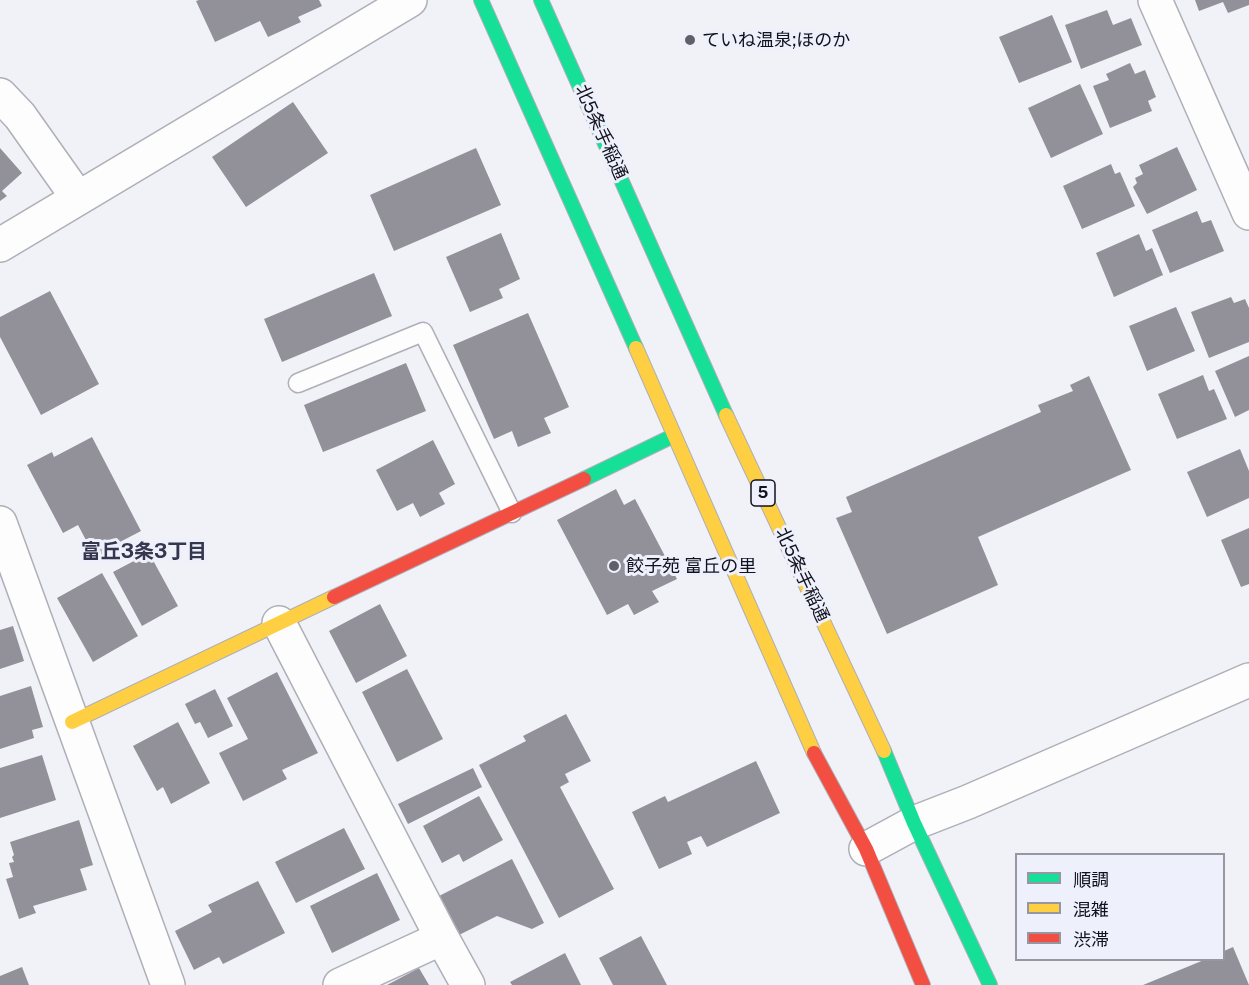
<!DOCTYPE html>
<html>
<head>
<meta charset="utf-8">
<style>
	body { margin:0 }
	#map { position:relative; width:1249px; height:985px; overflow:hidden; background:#f1f2f8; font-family:"Public Sans","Noto Sans JP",sans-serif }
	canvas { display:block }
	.legend { position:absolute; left:1015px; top:853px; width:210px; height:108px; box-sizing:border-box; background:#eef0fb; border:2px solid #9697a2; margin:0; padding:8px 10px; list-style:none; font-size:18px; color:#11121c }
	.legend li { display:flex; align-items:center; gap:12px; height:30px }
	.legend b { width:30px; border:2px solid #9697a2 }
</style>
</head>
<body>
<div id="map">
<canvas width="1249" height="985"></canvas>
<ul class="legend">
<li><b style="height:8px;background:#16e098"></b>順調</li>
<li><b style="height:8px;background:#ffcf43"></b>混雑</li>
<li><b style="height:8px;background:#f24e42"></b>渋滞</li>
</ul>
</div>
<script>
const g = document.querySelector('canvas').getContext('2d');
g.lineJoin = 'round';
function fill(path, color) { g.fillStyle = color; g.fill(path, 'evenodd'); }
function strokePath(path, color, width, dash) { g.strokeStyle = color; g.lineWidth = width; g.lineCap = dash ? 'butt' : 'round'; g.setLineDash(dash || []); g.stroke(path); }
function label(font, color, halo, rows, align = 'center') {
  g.font = font + ' "Public Sans","Noto Sans JP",sans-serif'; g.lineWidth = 6; g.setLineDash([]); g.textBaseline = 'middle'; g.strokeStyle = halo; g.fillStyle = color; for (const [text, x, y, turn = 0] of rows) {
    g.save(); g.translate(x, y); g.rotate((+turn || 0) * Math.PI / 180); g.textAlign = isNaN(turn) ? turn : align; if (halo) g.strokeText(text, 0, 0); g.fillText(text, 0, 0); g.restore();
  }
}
fill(new Path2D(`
	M 199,0 L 319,0 L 322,6 L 298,17 L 301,22 L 268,37 L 260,21 L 215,42 L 196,1 Z
	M 1195,0 L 1249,0 L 1249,5 L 1228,13 L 1223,2 L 1199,11 Z
	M 1107,10 L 1113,25 L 1131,18 L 1142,45 L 1081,69 L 1065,25 Z
	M 1052,15 L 1072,62 L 1019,83 L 999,37 Z
	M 1130,63 L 1135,74 L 1145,70 L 1156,97 L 1148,101 L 1152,111 L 1110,128 L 1093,86 L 1109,80 L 1106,74 Z
	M 1080,84 L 1103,134 L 1051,158 L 1028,108 Z
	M 293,102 L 328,153 L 246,207 L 212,157 Z
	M 1177,147 L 1197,190 L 1147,214 L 1133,187 L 1137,183 L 1135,178 L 1143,174 L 1139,165 Z
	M 0,148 L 22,173 L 2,191 L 7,196 L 0,201 Z
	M 476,148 L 501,205 L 394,251 L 370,195 Z
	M 1111,164 L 1115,174 L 1120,172 L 1135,206 L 1082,229 L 1063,186 Z
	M 1197,211 L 1202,223 L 1211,220 L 1224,251 L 1170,273 L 1152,230 Z
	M 501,233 L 520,279 L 499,289 L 503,298 L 470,312 L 446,257 Z
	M 1139,234 L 1146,251 L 1152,248 L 1163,275 L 1114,297 L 1096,253 Z
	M 374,273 L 392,316 L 282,362 L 264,319 Z
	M 50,291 L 99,384 L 41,415 L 0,337 L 0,317 Z
	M 1231,297 L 1234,303 L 1245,299 L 1249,308 L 1249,342 L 1209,358 L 1191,312 Z
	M 1176,307 L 1195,351 L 1147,371 L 1129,326 Z
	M 528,313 L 569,407 L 544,418 L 551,433 L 518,447 L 512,431 L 494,439 L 453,345 Z
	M 1249,356 L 1249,410 L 1235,417 L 1215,371 Z
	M 406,363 L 426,411 L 323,452 L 304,405 Z
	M 1203,375 L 1209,391 L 1214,389 L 1227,419 L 1177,439 L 1158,394 Z
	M 1089,376 L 1131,470 L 978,537 L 998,585 L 887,634 L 836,518 L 852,512 L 846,497 L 1041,412 L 1038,405 L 1073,391 L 1070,385 Z
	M 92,437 L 141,531 L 118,543 L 122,550 L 98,563 L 78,525 L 63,533 L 27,465 L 52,452 L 54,457 Z
	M 433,440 L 455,484 L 439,493 L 445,504 L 420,517 L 413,503 L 397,511 L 376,470 Z
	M 1240,449 L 1249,471 L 1249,498 L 1207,517 L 1187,472 Z
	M 616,489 L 624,505 L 635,499 L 677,579 L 652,591 L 659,602 L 634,615 L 628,604 L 607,615 L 557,520 Z
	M 1249,528 L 1249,584 L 1241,587 L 1221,540 Z
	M 149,553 L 178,606 L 142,626 L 113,572 Z
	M 102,573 L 138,636 L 93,662 L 57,598 Z
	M 380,604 L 407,656 L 356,683 L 329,631 Z
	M 13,626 L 24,661 L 0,669 L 0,630 Z
	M 407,669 L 443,739 L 397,762 L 362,692 Z
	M 277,672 L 318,753 L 282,770 L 287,779 L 243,801 L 219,753 L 248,739 L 227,698 Z
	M 31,686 L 43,727 L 32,730 L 34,738 L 0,749 L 0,696 Z
	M 215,689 L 233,726 L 208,738 L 200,722 L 195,724 L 185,704 Z
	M 566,714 L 591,761 L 565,774 L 569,782 L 560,787 L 614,889 L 559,918 L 479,765 L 526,741 L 523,736 Z
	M 178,722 L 210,783 L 171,804 L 163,787 L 157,791 L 133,746 Z
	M 42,755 L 56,800 L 0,818 L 0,768 Z
	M 756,761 L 780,813 L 707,847 L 701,836 L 687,842 L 692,854 L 659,869 L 632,812 L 665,796 L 668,802 Z
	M 473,768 L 482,787 L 408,824 L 398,804 Z
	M 479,796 L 503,840 L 463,862 L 459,854 L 442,863 L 423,826 Z
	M 79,820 L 93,865 L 80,869 L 87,890 L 33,906 L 36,913 L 19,919 L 6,879 L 13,877 L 9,863 L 14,862 L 12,857 L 14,855 L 10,842 Z
	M 344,828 L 365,869 L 296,903 L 275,862 Z
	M 512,859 L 544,923 L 532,929 L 497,916 L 459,935 L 439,896 Z
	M 377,873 L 400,920 L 332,953 L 310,906 Z
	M 258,881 L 285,933 L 223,964 L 219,957 L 194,970 L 175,931 L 212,912 L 208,905 Z
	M 641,936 L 667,985 L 613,985 L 599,958 Z
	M 1233,947 L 1249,985 L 1143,985 L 1204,960 L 1224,960 L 1224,951 Z
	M 565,953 L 581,985 L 512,985 L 510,982 Z
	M 22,967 L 29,985 L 0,985 L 0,976 Z
	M 419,968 L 429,985 L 387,985 Z`), '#929099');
const lane = new Path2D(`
	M 298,383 L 423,332 L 512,513`);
const street = new Path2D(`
	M 1155,0 L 1249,213
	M 0,95 L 20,116 L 78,198
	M 0,245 L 410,0
	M 0,523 L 168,985
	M 279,623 L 442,938 L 468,985
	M 866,849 L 914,823 L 968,802 L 1249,680
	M 340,985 L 442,938`);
const fast = new Path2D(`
	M 481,0 L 636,348
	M 541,0 L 726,415
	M 584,479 L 673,436
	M 884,751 L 914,823 L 990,985`);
const slow = new Path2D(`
	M 636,348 L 814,753
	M 726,415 L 884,751
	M 72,722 L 334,597`);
const jam = new Path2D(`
	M 334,597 L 584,479
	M 814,753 L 866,849 L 923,985`);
strokePath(lane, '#aeafb7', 21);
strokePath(street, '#aeafb7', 36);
strokePath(fast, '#aeafb7', 16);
strokePath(slow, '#aeafb7', 16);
strokePath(jam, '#aeafb7', 16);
strokePath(lane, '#fdfdfe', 18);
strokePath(street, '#fdfdfe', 33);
strokePath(fast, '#16e098', 14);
strokePath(slow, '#ffcf43', 14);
strokePath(jam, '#f24e42', 14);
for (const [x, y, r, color] of [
	[690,40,6,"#5f6069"],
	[614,566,6,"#5f6069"]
]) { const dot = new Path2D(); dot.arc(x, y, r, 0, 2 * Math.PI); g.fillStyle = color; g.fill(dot); strokePath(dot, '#eef0fb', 2); }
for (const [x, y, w] of [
	[763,493,24]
]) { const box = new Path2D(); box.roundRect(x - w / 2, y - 13, w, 26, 4.5); g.fillStyle = '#eef0fb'; g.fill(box); strokePath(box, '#11121c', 1.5); }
label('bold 16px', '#11121c', null, [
	["5",763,493]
]);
label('18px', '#11121c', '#eef0fb', [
	["ていね温泉;ほのか",702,40],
	["餃子苑 富丘の里",626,566]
], 'left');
label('18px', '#11121c', '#eef0fb', [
	["北5条手稲通",601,132,66],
	["北5条手稲通",802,575,65]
]);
label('bold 20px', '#35374e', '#eef0fb', [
	["富丘3条3丁目",144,552]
]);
</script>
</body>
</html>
